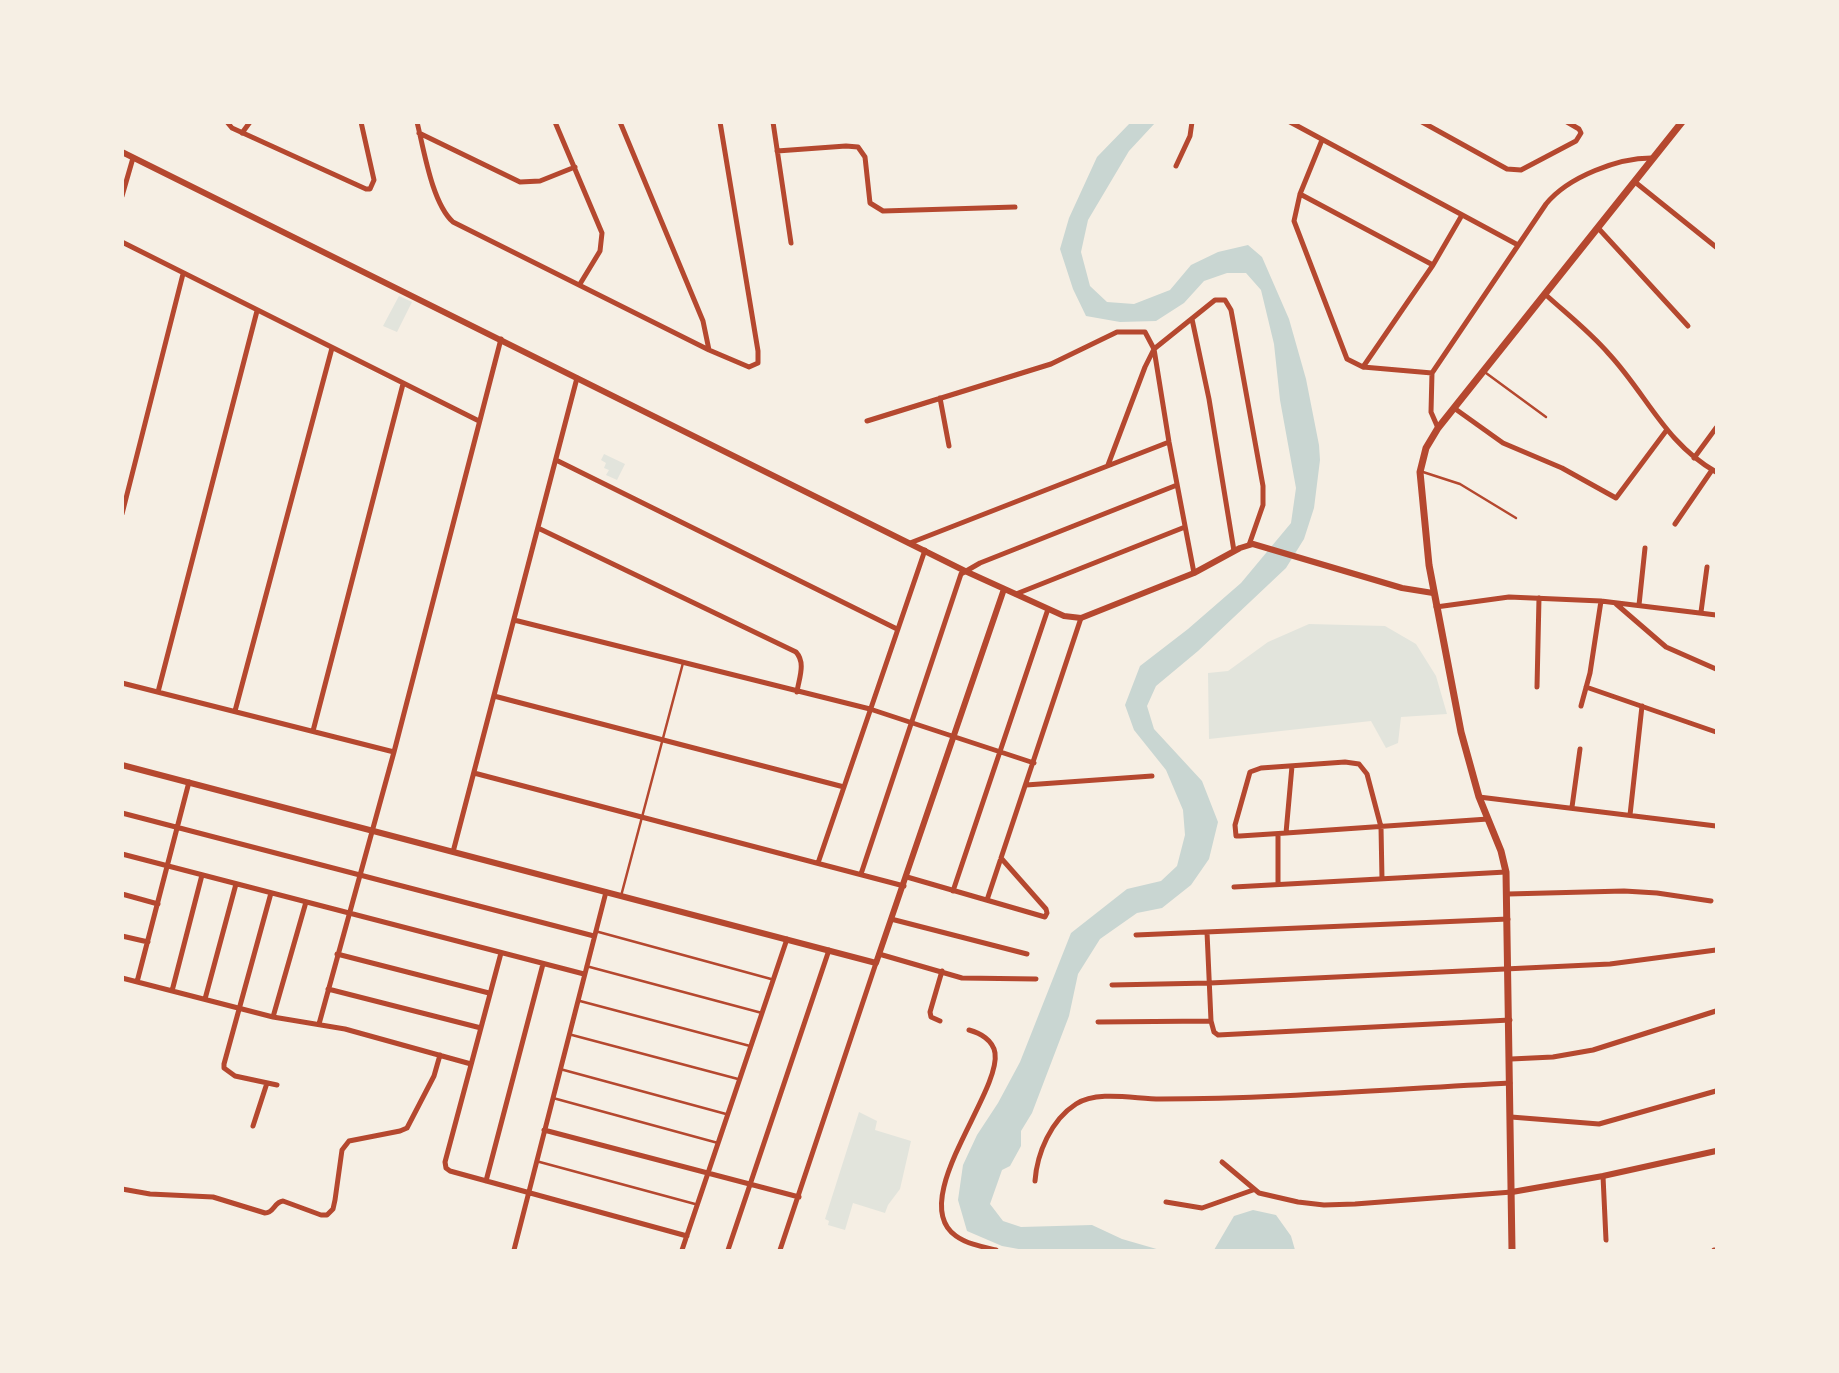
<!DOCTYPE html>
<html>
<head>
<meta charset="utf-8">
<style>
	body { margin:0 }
	#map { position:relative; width:1839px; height:1373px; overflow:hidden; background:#f6efe4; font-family:Lato,sans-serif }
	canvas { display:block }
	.frame { position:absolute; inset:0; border:124px solid #f6efe4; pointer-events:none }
</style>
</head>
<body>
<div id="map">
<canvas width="1839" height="1373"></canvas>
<div class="frame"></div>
</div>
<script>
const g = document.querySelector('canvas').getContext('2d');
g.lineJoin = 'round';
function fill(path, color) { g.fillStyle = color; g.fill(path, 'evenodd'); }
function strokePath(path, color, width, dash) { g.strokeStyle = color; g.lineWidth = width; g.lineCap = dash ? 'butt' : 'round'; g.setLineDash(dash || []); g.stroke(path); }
fill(new Path2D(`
	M 399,296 L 412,302 L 397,332 L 383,326 Z
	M 604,454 L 625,464 L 617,480 L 606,475 L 609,470 L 604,468 L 606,463 L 601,460 Z
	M 1309,624 L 1385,626 L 1416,644 L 1436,676 L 1447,714 L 1401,717 L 1398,743 L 1386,748 L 1371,721 L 1209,739 L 1208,673 L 1228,671 L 1268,642 Z
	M 859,1112 L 877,1121 L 875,1130 L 911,1141 L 900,1189 L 888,1205 L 885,1213 L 853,1203 L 845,1230 L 828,1225 L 829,1221 L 825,1219 Z`), '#e2e4dc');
fill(new Path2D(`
	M 1130,123 L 1155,123 L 1129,151 L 1088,220 L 1081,252 L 1090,286 L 1107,302 L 1134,304 L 1170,290 L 1191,265 L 1218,252 L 1248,245 L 1262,257 L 1289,319 L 1306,379 L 1319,445 L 1320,460 L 1314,508 L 1304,539 L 1286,568 L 1198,651 L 1156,686 L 1147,706 L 1154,729 L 1202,781 L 1218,822 L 1209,859 L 1191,885 L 1162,908 L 1137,913 L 1100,939 L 1078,974 L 1069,1016 L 1032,1113 L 1021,1131 L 1021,1146 L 1010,1166 L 1002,1170 L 990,1204 L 1003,1221 L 1021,1227 L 1092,1225 L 1122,1239 L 1160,1250 L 1024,1250 L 1002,1246 L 967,1231 L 958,1200 L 963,1165 L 977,1135 L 998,1103 L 1020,1062 L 1071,933 L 1127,889 L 1161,881 L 1177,866 L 1185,835 L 1183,810 L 1166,770 L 1134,730 L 1125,705 L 1140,666 L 1188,629 L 1241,583 L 1291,523 L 1296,488 L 1280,400 L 1274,344 L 1261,290 L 1246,273 L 1227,273 L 1204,281 L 1184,303 L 1156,321 L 1120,322 L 1086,316 L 1073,289 L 1060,249 L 1069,218 L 1097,157 Z
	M 1253,1210 L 1276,1215 L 1291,1236 L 1295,1250 L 1214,1250 L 1234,1216 Z`), '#c9d6d2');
strokePath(new Path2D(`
	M 1486,373 L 1546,417
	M 1423,472 L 1460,484 L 1516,518
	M 621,896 L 683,663
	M 595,931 L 771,979
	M 586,966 L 762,1013
	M 580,1001 L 750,1046
	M 572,1035 L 738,1079
	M 560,1069 L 726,1114
	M 553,1098 L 718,1143
	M 536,1161 L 695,1204`), '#b5482f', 2.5);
strokePath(new Path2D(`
	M 227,122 L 232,128 L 366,189 L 370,189 L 374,180 L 361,122
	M 417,122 C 424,150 432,203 453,222 L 709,350 L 749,367 L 758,363 L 758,351 L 720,122
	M 555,122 L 602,233 L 600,251 L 580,284
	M 620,122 L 703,321 L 709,350
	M 773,122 L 791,243
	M 1290,122 L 1518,245
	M 1422,122 L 1507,169 L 1521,170 L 1576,141 L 1581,133 L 1579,129 L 1567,122
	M 242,133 L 250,122
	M 419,133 L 520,182 L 540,181 L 575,167
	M 1322,140 L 1300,194 L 1294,221 L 1347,359 L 1363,367 L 1432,373
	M 777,151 L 846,146 L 858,147 L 865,157 L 870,203 L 883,211 L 1015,207
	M 1176,166 L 1190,136 L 1192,122
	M 1635,182 L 1716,247
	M 1300,194 L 1433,265
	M 122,196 L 133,158
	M 1599,229 L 1688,326
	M 122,242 L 479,421
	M 1546,295 C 1567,314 1590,332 1609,354 C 1647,395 1665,443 1716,472
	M 1192,319 L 1209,399 L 1234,551
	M 1363,367 L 1433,265 L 1462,215
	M 940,398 L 949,446
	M 1454,408 L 1503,443 L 1562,468 L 1616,498 L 1666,431
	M 867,421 L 1051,364 L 1117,332 L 1145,332 L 1154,349 L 1169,442 L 1194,573
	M 1438,428 L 1431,412 L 1432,373 L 1546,204 C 1568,177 1619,157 1654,158
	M 1694,458 L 1716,428
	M 556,460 L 897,629
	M 1108,465 L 1145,367 L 1154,349 L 1215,300 L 1225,300 L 1231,310 L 1234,326 L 1263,486 L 1263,505 L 1249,545
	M 122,514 L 183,274
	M 1675,524 L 1712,470
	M 538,528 L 796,652 C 806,663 799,678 797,692
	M 910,543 L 1169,442
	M 1016,594 L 1185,527
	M 1615,603 L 1666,647 L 1716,669
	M 1639,605 L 1645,548
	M 1436,607 L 1509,597 L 1601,601 L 1716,615
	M 1701,612 L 1707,567
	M 514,620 L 870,709 L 1034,763
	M 122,683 L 394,752
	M 1537,687 L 1539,598
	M 1586,687 L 1716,732
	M 158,692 L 257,311
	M 494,696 L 844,787
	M 1581,706 L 1590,673 L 1601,601
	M 235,711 L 332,348
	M 313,731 L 403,384
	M 474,773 L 904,886
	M 1026,785 L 1152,776
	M 1479,797 L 1716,826
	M 1572,807 L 1580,749
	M 122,813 L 594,936
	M 1630,815 L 1642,706
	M 1286,833 L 1292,766
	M 453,852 L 577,378
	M 122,854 L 584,974
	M 818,863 L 925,550
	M 861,874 L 961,574 L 980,563 L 1177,485
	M 907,877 L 1045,917 L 1047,913 L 1046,909 L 1001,858
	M 1382,879 L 1381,827 L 1367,774 L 1359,764 L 1345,762 L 1261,768 L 1250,772 L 1235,825 L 1236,836 L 1240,836 L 1286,833 L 1488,819
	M 1278,884 L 1278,834
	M 1234,887 L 1506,872
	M 953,891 L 1048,609
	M 271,893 L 224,1064 L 224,1068 L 235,1076 L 277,1085
	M 122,894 L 158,904
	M 1508,894 L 1624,891 L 1657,893 L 1711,901
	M 987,900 L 1081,618
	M 891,919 L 1027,954
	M 1207,932 L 1211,1021 L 1214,1032 L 1218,1035 L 1510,1020
	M 1136,935 L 1508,919
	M 122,936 L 148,942
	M 501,953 L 445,1162 L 446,1168 L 450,1171 L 687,1236
	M 337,954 L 489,993
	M 879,954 L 962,978 L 1036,979
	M 122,978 L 273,1017 L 345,1029 L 471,1064
	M 137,982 L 189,782
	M 1112,985 L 1210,983 L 1610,964 L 1716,950
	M 328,989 L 481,1028
	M 172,991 L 202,875
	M 205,999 L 236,884
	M 273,1017 L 306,902
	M 940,1021 L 931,1017 L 930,1012 L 942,971
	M 1098,1022 L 1211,1021
	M 319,1024 L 394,752 L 501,339
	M 969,1030 C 980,1033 993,1040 995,1053 C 1001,1093 906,1201 956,1236 C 967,1244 983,1247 996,1250
	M 1511,1059 L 1553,1057 L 1593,1050 L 1716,1011
	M 1511,1117 L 1599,1124 L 1716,1091
	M 253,1126 L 267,1083
	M 544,1130 L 799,1197
	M 1222,1162 L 1259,1193 L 1298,1202 L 1324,1205 L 1355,1204 L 1512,1192
	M 1603,1176 L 1606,1240
	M 486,1181 L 543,964
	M 1035,1181 C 1037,1153 1051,1120 1076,1104 C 1098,1090 1135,1099 1160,1099 C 1277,1099 1393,1089 1510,1083
	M 122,1189 L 150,1194 L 213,1197 L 265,1213 C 274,1213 274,1202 283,1201 L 321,1215 L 327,1215 L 333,1209 L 335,1200 L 342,1150 L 349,1141 L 400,1131 L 407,1128 L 434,1076 L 440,1055
	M 1166,1202 L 1202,1208 L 1253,1190
	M 514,1250 L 606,892
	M 682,1250 L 787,939
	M 728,1250 L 829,950
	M 780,1250 L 876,963
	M 1714,1250 L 1716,1250`), '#b5482f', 5);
strokePath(new Path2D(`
	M 122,152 L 965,571 L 1064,616 L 1081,618 L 1194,573 L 1240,548 L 1253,544 L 1402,588 L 1433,593
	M 122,765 L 876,963 L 1004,589
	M 1512,1192 L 1603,1176 L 1716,1151`), '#b5482f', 6);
strokePath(new Path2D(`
	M 1512,1250 L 1506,872 L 1501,851 L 1479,797 L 1461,732 L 1429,565 L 1420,472 L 1426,448 L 1438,428 L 1682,122`), '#b5482f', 7);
</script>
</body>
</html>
